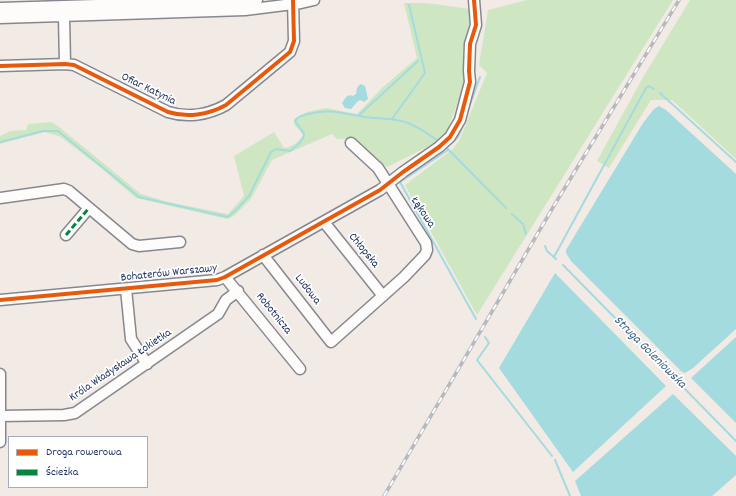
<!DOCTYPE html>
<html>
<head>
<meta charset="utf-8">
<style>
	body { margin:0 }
	#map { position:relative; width:736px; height:496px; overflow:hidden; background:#f1eae5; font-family:Dekko,sans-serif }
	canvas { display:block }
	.legend { position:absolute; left:8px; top:436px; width:140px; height:52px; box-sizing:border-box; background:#fff; border:1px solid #a4acbf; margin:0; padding:5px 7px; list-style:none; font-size:12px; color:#1b2f5e }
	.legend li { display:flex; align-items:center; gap:8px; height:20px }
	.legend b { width:20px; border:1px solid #a4acbf }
</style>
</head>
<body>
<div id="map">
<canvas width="736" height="496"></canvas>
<ul class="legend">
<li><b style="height:5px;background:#e8590c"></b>Droga rowerowa</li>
<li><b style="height:5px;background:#00873e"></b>Ścieżka</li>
</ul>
</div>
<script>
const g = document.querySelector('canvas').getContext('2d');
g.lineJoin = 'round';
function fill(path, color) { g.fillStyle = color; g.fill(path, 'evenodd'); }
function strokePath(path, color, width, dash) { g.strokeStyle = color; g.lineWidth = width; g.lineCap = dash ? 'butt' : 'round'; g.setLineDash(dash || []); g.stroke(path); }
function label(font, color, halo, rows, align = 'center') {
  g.font = font + ' Dekko,sans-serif'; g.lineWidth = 3.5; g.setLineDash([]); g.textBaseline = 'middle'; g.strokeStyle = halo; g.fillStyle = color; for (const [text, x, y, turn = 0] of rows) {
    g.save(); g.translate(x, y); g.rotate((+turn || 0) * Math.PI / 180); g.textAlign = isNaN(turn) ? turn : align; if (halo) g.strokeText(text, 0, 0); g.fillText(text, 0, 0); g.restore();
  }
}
fill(new Path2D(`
	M 527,0 L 673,0 L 477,315 L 405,185 L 453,149 L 459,141 L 487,73 L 479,65 L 488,10 Z
	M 690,0 L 736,0 L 736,159 L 672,100 L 651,100 L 609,168 L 597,161 L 642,79 Z
	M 404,3 L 427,3 L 470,9 L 467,78 L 447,131 L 441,140 L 387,167 L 352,139 L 337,139 L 332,134 L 272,160 L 251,199 L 234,216 L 227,219 L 136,198 L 101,168 L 61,137 L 45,132 L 0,144 L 0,136 L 10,131 L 26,130 L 28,124 L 51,122 L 58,126 L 141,194 L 168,202 L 228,214 L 244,196 L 234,156 L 274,132 L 284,148 C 293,147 298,142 303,135 L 294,124 L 294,119 L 307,112 L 326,108 L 357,114 L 383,87 L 417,58 Z`), '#cee7c2');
fill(new Path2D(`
	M 361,84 L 365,86 L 368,99 L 364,102 L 360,100 L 357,102 L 351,109 L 345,108 L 342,103 L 346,97 L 350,95 L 353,96 L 356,94 C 357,89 356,87 361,84 Z
	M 659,106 L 666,110 L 736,174 L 736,329 L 693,368 L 685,373 L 682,372 L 571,261 L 566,253 L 566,250 L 643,123 L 654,109 Z
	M 555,273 L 666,386 L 573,472 L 499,368 Z
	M 736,337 L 736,423 L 691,378 Z
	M 673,394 L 736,456 L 736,475 L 712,496 L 581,496 L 575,481 Z`), '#a4dbdf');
strokePath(new Path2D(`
	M 660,93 L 736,162
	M 467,113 L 480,77
	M 358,116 L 418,61
	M 392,119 L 425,73 L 409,5
	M 0,142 L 43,131 L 58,131 L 139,197 L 228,217 L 237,209 L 249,196 L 271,152 L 276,149 L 290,151 C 294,148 305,141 304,134 C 303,130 297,125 295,121 C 297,117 303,115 308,114 C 328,108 345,114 365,117 C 380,119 394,118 408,123 C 419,127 429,135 440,142
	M 446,147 L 506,208
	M 446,148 L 458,137 L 463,125
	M 448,150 L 400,182 L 476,319
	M 512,214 L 523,224 L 526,234
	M 545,246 L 547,251 L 556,259
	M 554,257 L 646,88 L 649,86 L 654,89
	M 563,265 L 736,441
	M 485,337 L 489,343 L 477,360 L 552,456
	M 555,460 L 570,496`), '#a4dbdf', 2);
const minor = new Path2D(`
	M 0,8 L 257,0
	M 64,17 L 65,64
	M 0,18 L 245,10 L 301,3 L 314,0
	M 0,66 L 65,64 L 74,65 L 168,112 C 187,118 208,115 226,105 L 290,52 L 294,41 L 293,0
	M 0,198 L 64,189 L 69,191 L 132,244 L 139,246 L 180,242
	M 324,222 L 383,296
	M 66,235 L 89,208
	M 263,255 L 331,342 L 404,277 L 425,255 L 427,250 L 426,243 L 378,168 L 351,143
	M 225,277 L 300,369
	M 126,289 L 131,339 L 147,364
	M 0,300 L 217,280 L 225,277 L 380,190 L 403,172 L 439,147 L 450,137 L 460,120 L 470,82 L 469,71 L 470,44 L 476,25 L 474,0
	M 0,374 L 0,442
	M 0,416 L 64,415 L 75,413 L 218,314 L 226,300 L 238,291`);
strokePath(minor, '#87888f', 13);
strokePath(minor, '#fdfcfb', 10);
const rail = new Path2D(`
	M 384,496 L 555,204 L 679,0`);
strokePath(rail, '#b7b9bd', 3.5);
strokePath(rail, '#fff', 2, [6]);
strokePath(new Path2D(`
	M 66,235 L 89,208`), '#00873e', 3, [6, 3]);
strokePath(new Path2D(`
	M 0,66 L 65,64 L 74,65 L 168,112 C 187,118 208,115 226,105 L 290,52 L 294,41 L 293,0
	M 0,300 L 217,280 L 225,277 L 380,190 L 403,172 L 439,147 L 450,137 L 460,120 L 470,82 L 469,71 L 470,44 L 476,25 L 474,0`), '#e8590c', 4);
label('12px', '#1b2f5e', '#fff', [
	["Ofiar Katynia",148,90,26],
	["Łąkowa",422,213,56],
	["Chłopska",363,251,51],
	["Bohaterów Warszawy",169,274,-6],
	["Ludowa",307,290,52],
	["Robotnicza",273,314,51],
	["Króla Władysława Łokietka",121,366,-34]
]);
label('italic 13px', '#3a6184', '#fff', [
	["Struga Goleniowska",649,353,45]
]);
</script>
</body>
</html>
